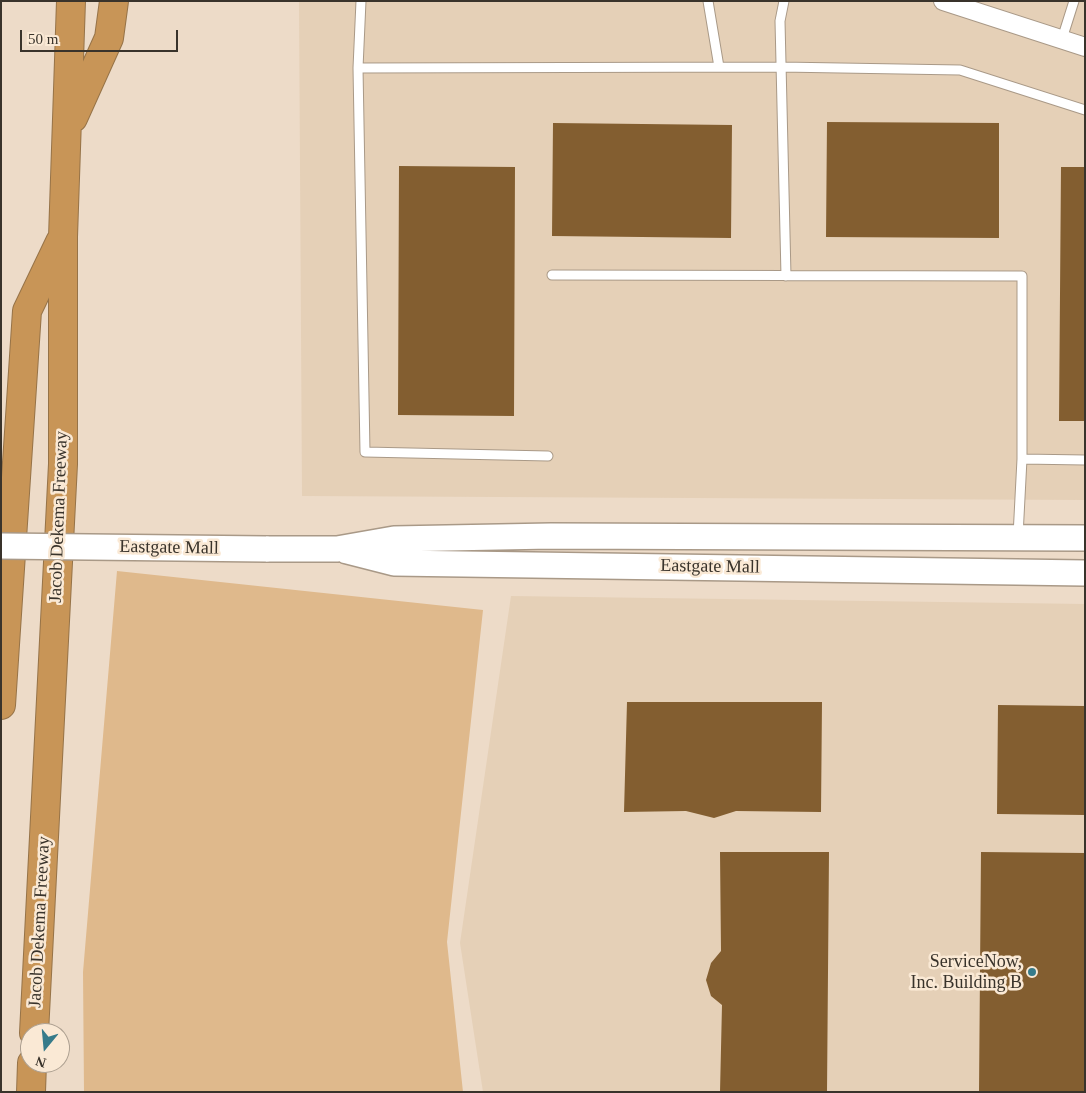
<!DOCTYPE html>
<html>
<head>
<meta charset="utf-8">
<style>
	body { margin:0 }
	#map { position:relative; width:1086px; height:1093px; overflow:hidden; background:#eddbc8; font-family:Georgia,serif }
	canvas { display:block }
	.frame { position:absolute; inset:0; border:2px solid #39332b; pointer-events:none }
	.north { position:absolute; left:20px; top:1023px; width:50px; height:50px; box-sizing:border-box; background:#fae9d5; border:1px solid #ada091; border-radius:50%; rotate:197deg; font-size:14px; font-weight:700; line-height:20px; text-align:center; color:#39332b }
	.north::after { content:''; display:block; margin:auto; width:18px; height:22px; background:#367b8a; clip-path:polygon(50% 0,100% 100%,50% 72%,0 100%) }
	.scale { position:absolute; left:20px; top:30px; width:158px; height:22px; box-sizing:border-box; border:2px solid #39332b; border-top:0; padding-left:6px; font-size:15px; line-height:18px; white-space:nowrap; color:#39332b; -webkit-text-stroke:4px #fae9d5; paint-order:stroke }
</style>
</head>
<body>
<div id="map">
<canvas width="1086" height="1093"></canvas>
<div class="frame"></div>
<div class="north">N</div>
<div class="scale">50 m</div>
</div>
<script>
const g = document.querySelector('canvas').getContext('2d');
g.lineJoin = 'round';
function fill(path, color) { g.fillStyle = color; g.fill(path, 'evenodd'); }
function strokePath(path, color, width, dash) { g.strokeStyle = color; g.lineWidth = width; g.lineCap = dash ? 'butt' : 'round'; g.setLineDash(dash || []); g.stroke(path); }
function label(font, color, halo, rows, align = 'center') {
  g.font = font + ' Georgia,serif'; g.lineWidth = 5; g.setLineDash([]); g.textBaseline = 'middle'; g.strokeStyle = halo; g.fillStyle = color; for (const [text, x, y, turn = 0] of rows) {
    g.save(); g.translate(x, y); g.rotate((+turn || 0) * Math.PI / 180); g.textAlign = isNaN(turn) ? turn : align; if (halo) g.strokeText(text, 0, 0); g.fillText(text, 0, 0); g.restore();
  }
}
fill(new Path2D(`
	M 299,1 L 1085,1 L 1085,500 L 302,496 Z
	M 511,596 L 1085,604 L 1085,1092 L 483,1092 L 460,943 Z`), '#e5d0b7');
fill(new Path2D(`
	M 117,571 L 483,610 L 447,942 L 463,1092 L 84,1092 L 83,972 Z`), '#dfb98c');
fill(new Path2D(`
	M 827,122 L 999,123 L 999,238 L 826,237 Z
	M 553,123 L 732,125 L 731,238 L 552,236 Z
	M 399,166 L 515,167 L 514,416 L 398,415 Z
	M 1061,167 L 1085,167 L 1085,421 L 1059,421 Z
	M 627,702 L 822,702 L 821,812 L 736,811 L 714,818 L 686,811 L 624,812 Z
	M 998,705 L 1085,706 L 1085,815 L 997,814 Z
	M 720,852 L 829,852 L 827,1092 L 720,1092 L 722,1005 L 711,996 L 706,980 L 711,963 L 721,951 Z
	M 981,852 L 1085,853 L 1085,1092 L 979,1092 Z`), '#835e30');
const lane = new Path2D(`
	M 708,1 L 719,67
	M 784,1 L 780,21 L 786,276
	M 1062,39 L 1074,1
	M 358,68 L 361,1
	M 552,275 L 1022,276 L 1022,459 L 1018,536
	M 548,456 L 365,452 L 358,68 L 781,67 L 960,70 L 1085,110
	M 1022,459 L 1085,460`);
const street = new Path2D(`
	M 943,1 L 1085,47`);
const secondary = new Path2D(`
	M 266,549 L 337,549 L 394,539 L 551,536 L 1085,538
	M 347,551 L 394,563 L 1085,573`);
const highway = new Path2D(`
	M 73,118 L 109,38 L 114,1
	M 1,705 L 27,311 L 60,242
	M 34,1033 L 63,464 L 63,237 L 71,1
	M 31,1092 L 32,1063`);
strokePath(lane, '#a99987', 11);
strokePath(street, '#a99987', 20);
strokePath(secondary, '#a99987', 28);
strokePath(highway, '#967348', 30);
strokePath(lane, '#fff', 9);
strokePath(street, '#fff', 18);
strokePath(secondary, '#fff', 25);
strokePath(highway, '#c89557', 28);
const secondaryBridge = new Path2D(`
	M 1,546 L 266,549`);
strokePath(secondaryBridge, '#a99987', 28, []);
strokePath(secondaryBridge, '#fff', 25);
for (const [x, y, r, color] of [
	[1032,972,5,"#367b8a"]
]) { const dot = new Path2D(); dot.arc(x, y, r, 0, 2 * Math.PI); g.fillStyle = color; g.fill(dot); strokePath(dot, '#fae9d5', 2); }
label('18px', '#39332b', '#fae9d5', [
	["Jacob Dekema Freeway",59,517,-88],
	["Eastgate Mall",169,548,1],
	["Eastgate Mall",710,567,1],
	["Jacob Dekema Freeway",40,922,-87]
]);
label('18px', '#39332b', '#fae9d5', [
	["ServiceNow,",1022,962],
	["Inc. Building B",1022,983]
], 'right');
</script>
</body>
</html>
